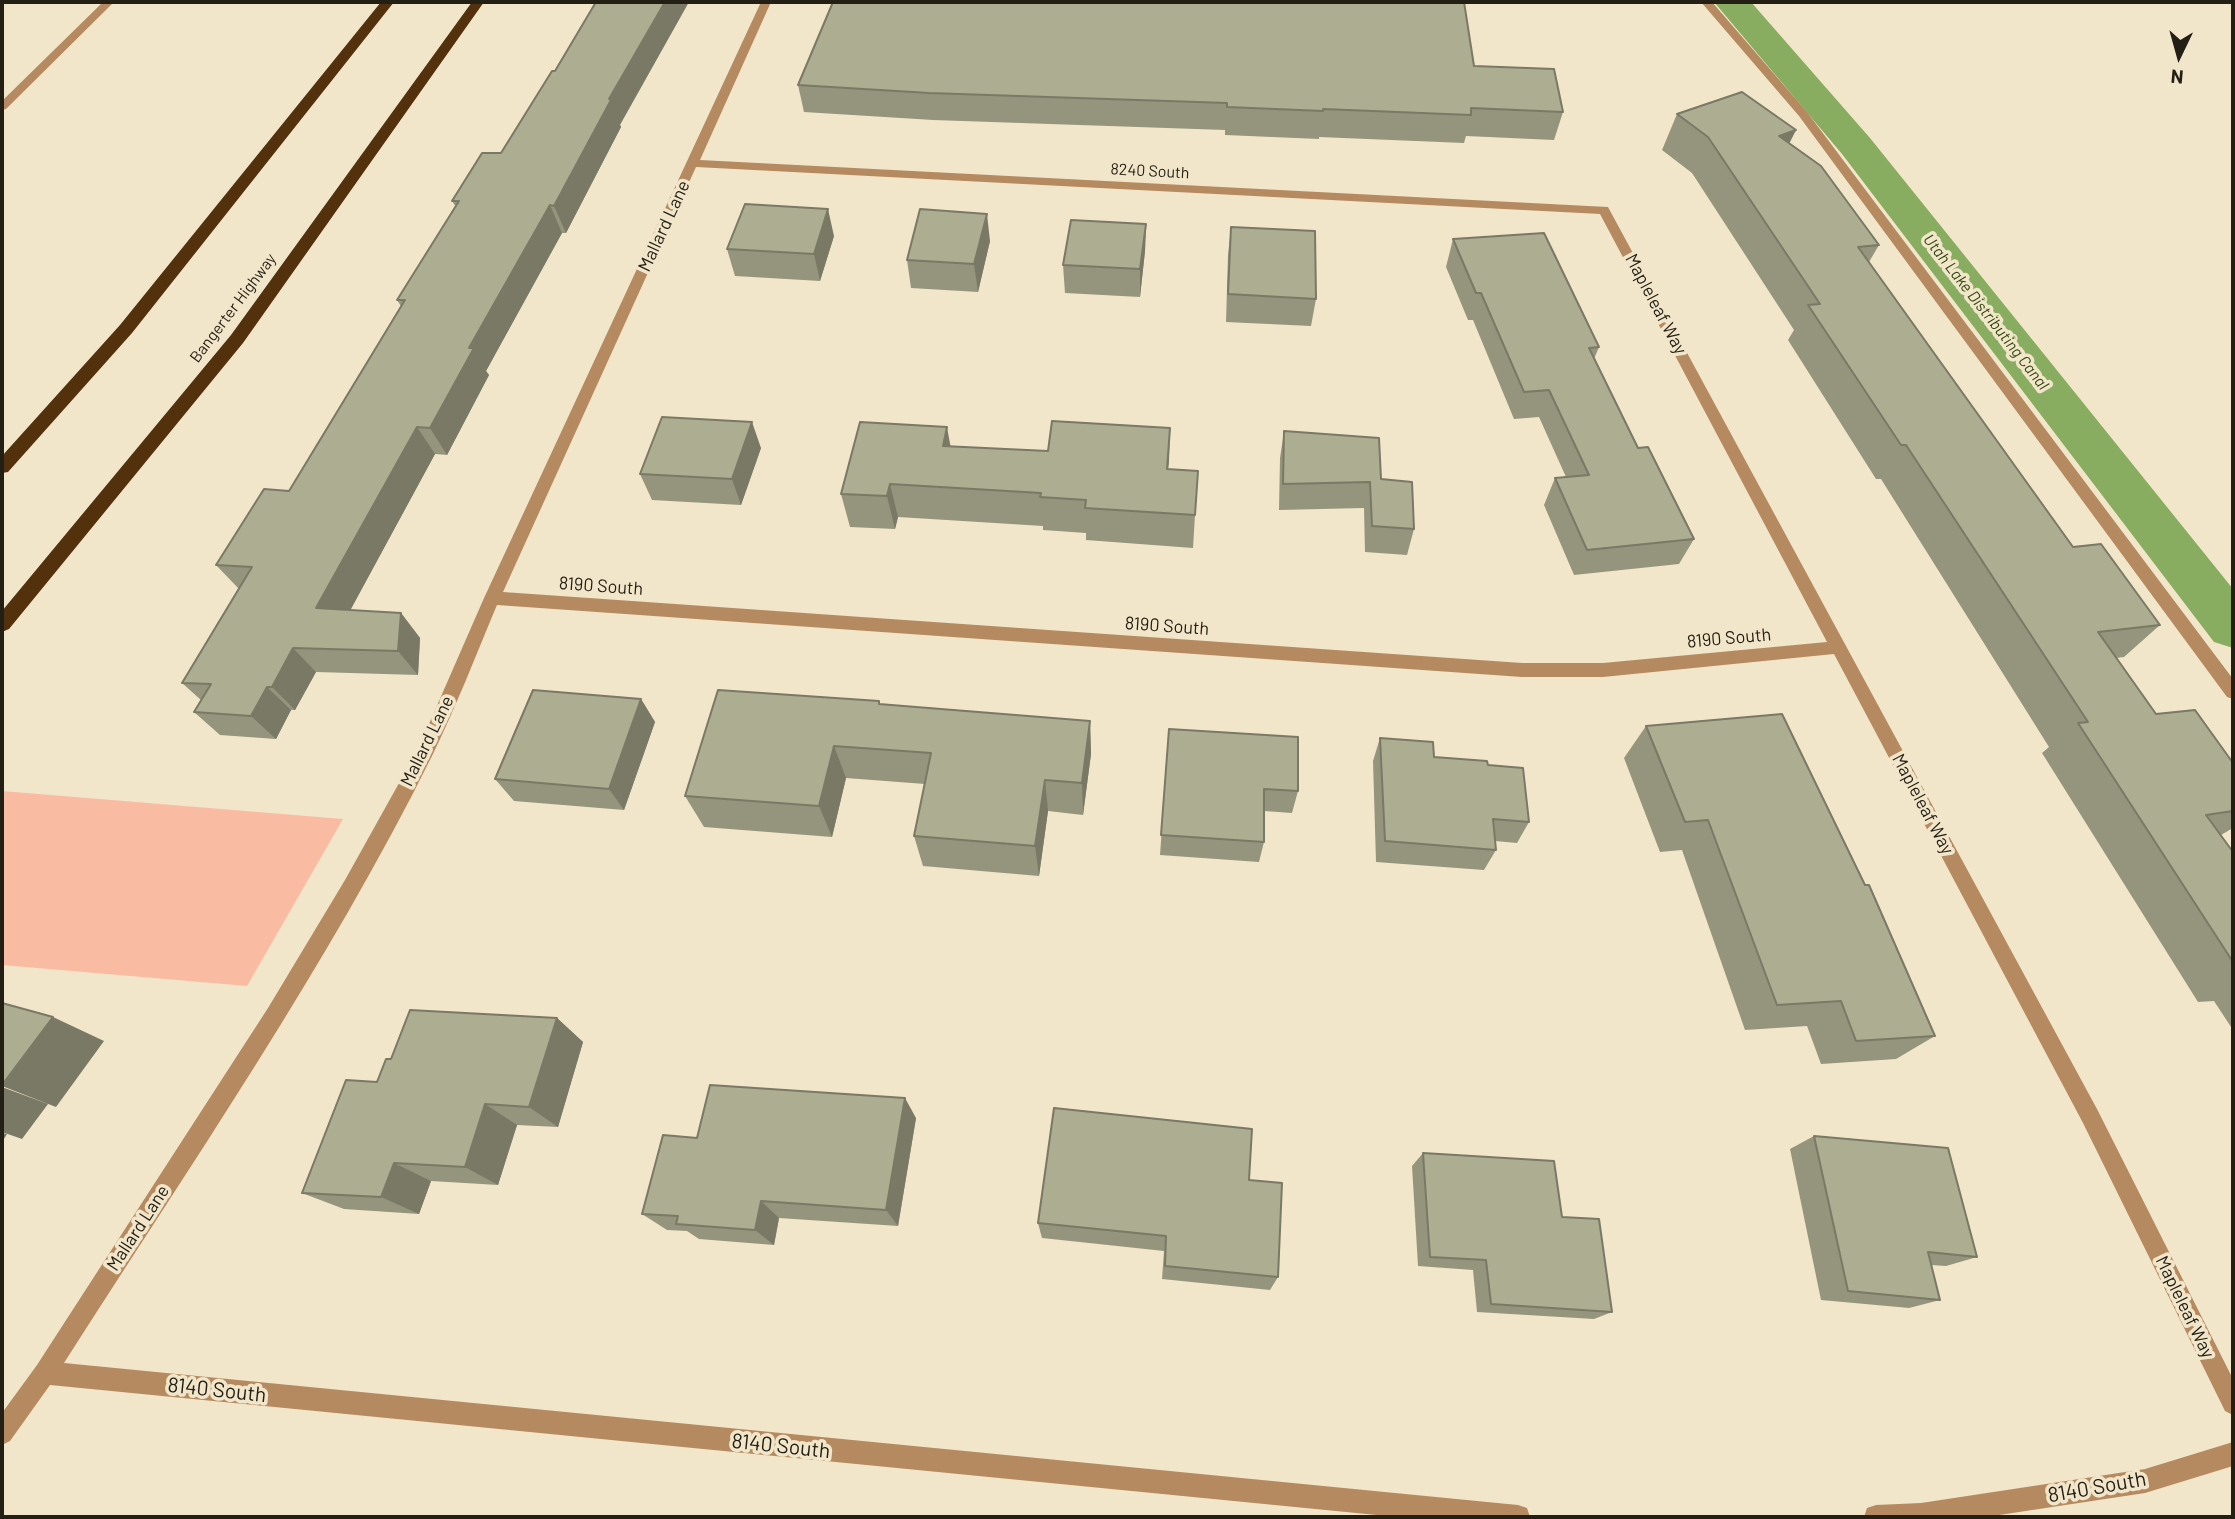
<!DOCTYPE html>
<html>
<head>
<meta charset="utf-8">
<style>
	body { margin:0 }
	#map { position:relative; width:2235px; height:1519px; overflow:hidden; background:#f2e6ca; font-family:Barlow,sans-serif }
	canvas { display:block }
	.frame { position:absolute; inset:0; border:4px solid #231f14; pointer-events:none }
	.north { position:absolute; left:2144px; top:21px; width:70px; height:70px; -webkit-text-stroke:5px #f2e6ca; paint-order:stroke; rotate:185deg; font-size:19px; font-weight:700; line-height:28px; text-align:center; color:#231f14 }
	.north::after { content:''; display:block; margin:auto; width:24px; height:32px; background:#231f14; clip-path:polygon(50% 0,100% 100%,50% 72%,0 100%) }
</style>
</head>
<body>
<div id="map">
<canvas width="2235" height="1519"></canvas>
<div class="frame"></div>
<div class="north">N</div>
</div>
<script>
const g = document.querySelector('canvas').getContext('2d');
g.lineJoin = 'round';
function fill(path, color) { g.fillStyle = color; g.fill(path, 'evenodd'); }
function strokePath(path, color, width, dash) { g.strokeStyle = color; g.lineWidth = width; g.lineCap = dash ? 'butt' : 'round'; g.setLineDash(dash || []); g.stroke(path); }
function label(font, color, halo, rows, align = 'center') {
  g.font = font + ' Barlow,sans-serif'; g.lineWidth = 7; g.setLineDash([]); g.textBaseline = 'middle'; g.strokeStyle = halo; g.fillStyle = color; for (const [text, x, y, turn = 0] of rows) {
    g.save(); g.translate(x, y); g.rotate((+turn || 0) * Math.PI / 180); g.textAlign = isNaN(turn) ? turn : align; if (halo) g.strokeText(text, 0, 0); g.fillText(text, 0, 0); g.restore();
  }
}
fill(new Path2D(`
	M 2,791 L 343,819 L 247,986 L 2,965 Z`), '#f9bca3');
fill(new Path2D(`
	M 1714,2 L 1751,2 L 1870,138 L 2233,589 L 2233,648 L 2214,642 L 1842,154 Z`), '#89ad60');
fill(new Path2D(`
	M 103,2 L 114,2 L 6,109 L 2,110 L 2,101 Z
	M 761,2 L 771,2 L 700,160 L 1608,207 L 2097,1109 L 2233,1379 L 2233,1415 L 2225,1411 L 2083,1123 L 1834,654 L 1603,677 L 1522,677 L 497,605 C 476,655 456,707 432,756 C 327,967 191,1164 64,1363 L 1518,1505 L 1527,1508 L 1530,1517 L 1397,1517 L 50,1385 L 10,1441 L 2,1445 L 2,1413 L 37,1365 L 268,1008 L 345,880 L 418,749 L 484,598 ZM 696,167 L 1600,214 L 1827,642 L 1603,663 L 1522,663 L 503,592 Z
	M 1701,2 L 1712,2 L 1807,112 L 2233,679 L 2233,699 L 2227,697 L 1799,116 Z
	M 2233,1442 L 2233,1466 L 2145,1493 L 1986,1517 L 1864,1517 L 1867,1508 L 1876,1505 L 1921,1503 L 2145,1469 Z`), '#b68a61');
fill(new Path2D(`
	M 381,2 L 394,2 L 132,333 L 8,472 L 2,473 L 2,456 L 120,325 Z
	M 472,2 L 484,2 L 243,343 L 9,629 L 2,632 L 2,611 L 231,335 Z`), '#52310c');
fill(new Path2D(`
	M 1474,66 L 1563,112 L 1554,140 L 1466,136 L 1464,143 L 1319,137 L 1319,139 L 1225,135 L 1225,130 L 933,120 L 804,112 L 798,85 Z
	M 1677,114 L 1796,130 L 1789,143 L 1879,245 L 1869,262 L 2073,547 L 2160,625 L 2124,657 L 2116,658 L 2156,714 L 2233,763 L 2233,828 L 2221,835 L 2233,852 L 2233,1030 L 2214,1001 L 2198,1002 L 2042,753 L 2049,747 L 1881,479 L 1876,479 L 1788,340 L 1794,330 L 1692,173 L 1662,150 Z
	M 620,125 L 621,127 L 566,233 L 562,233 L 486,371 L 489,375 L 447,455 L 435,454 L 350,610 L 401,613 L 420,638 L 418,675 L 316,672 L 295,710 L 291,710 L 276,739 L 220,735 L 194,712 L 201,700 L 182,683 L 239,589 L 216,565 L 289,491 L 401,306 L 397,300 L 456,207 L 452,201 L 501,153 Z
	M 1146,224 L 1145,251 L 1140,297 L 1065,293 L 1063,265 Z
	M 1231,227 L 1316,299 L 1311,326 L 1226,322 L 1228,255 Z
	M 834,236 L 820,281 L 735,276 L 727,249 Z
	M 1453,239 L 1599,347 L 1594,359 L 1638,448 L 1694,539 L 1679,564 L 1574,575 L 1544,505 L 1555,478 L 1566,477 L 1539,417 L 1514,419 L 1473,320 L 1468,320 L 1446,267 Z
	M 990,241 L 978,292 L 911,288 L 907,260 Z
	M 1284,431 L 1381,479 L 1414,529 L 1407,555 L 1365,552 L 1364,508 L 1279,510 L 1280,458 Z
	M 951,447 L 1168,469 L 1195,515 L 1193,548 L 1086,540 L 1086,533 L 1043,530 L 1043,526 L 898,517 L 895,529 L 850,527 L 841,494 Z
	M 761,448 L 741,505 L 652,500 L 640,474 Z
	M 641,699 L 655,722 L 624,810 L 514,801 L 495,779 Z
	M 880,704 L 1090,721 L 1091,754 L 1083,815 L 1048,811 L 1039,876 L 923,866 L 914,836 L 925,784 L 846,778 L 832,837 L 704,827 L 685,796 Z
	M 1646,726 L 1935,1036 L 1896,1059 L 1821,1064 L 1807,1026 L 1745,1030 L 1682,850 L 1660,852 L 1624,758 Z
	M 1169,729 L 1298,791 L 1292,813 L 1264,811 L 1264,842 L 1259,862 L 1160,855 Z
	M 1380,738 L 1434,757 L 1488,765 L 1529,822 L 1517,843 L 1495,841 L 1496,850 L 1484,870 L 1376,862 L 1373,761 Z
	M 557,1018 L 583,1042 L 558,1127 L 517,1125 L 498,1185 L 431,1181 L 419,1214 L 344,1209 L 302,1193 L 391,1059 Z
	M 916,1118 L 898,1226 L 779,1218 L 774,1245 L 699,1239 L 687,1231 L 667,1230 L 642,1214 L 697,1138 Z
	M 1814,1136 L 1977,1257 L 1946,1266 L 1931,1265 L 1940,1300 L 1909,1308 L 1821,1300 L 1790,1149 Z
	M 1423,1153 L 1562,1217 L 1612,1312 L 1594,1319 L 1477,1312 L 1473,1270 L 1418,1266 L 1412,1166 Z
	M 1249,1180 L 1278,1277 L 1270,1290 L 1162,1279 L 1164,1251 L 1042,1238 L 1038,1223 Z`), '#95957d');
fill(new Path2D(`
	M 665,2 L 689,2 L 620,125 L 621,127 L 566,233 L 554,206 L 609,99 Z
	M 1796,130 L 1778,166 L 1779,136 Z
	M 550,205 L 562,233 L 486,371 L 489,375 L 447,455 L 430,428 L 469,348 Z
	M 828,209 L 834,236 L 820,281 L 814,254 Z
	M 987,214 L 990,241 L 978,292 L 974,264 Z
	M 1146,224 L 1145,251 L 1140,297 L 1140,269 Z
	M 752,422 L 761,448 L 741,505 L 732,479 Z
	M 417,427 L 435,454 L 338,633 L 316,608 Z
	M 947,427 L 953,460 L 943,446 Z
	M 1170,428 L 1169,461 L 1165,502 L 1167,469 Z
	M 890,484 L 898,517 L 895,529 L 887,496 Z
	M 401,613 L 420,638 L 418,675 L 398,651 Z
	M 293,648 L 316,672 L 295,710 L 272,687 Z
	M 267,687 L 291,710 L 276,739 L 251,716 Z
	M 641,699 L 655,722 L 624,810 L 609,789 Z
	M 1090,721 L 1091,754 L 1083,815 L 1082,783 Z
	M 834,746 L 846,778 L 832,837 L 819,806 Z
	M 1045,780 L 1048,811 L 1039,876 L 1035,846 Z
	M 53,1017 L 104,1041 L 56,1107 L 2,1086 Z
	M 557,1018 L 583,1042 L 558,1127 L 529,1107 Z
	M 2,1087 L 48,1104 L 22,1139 L 2,1132 Z
	M 905,1098 L 916,1118 L 898,1226 L 886,1210 Z
	M 485,1104 L 517,1125 L 498,1185 L 465,1167 Z
	M 2,1133 L 7,1134 L 2,1142 Z
	M 394,1163 L 431,1181 L 419,1214 L 381,1197 Z
	M 761,1201 L 779,1218 L 774,1245 L 755,1230 Z`), '#797966');
const building = new Path2D(`
	M 596,2 L 665,2 L 609,99 L 611,100 L 554,206 L 550,205 L 469,348 L 474,348 L 430,428 L 417,427 L 316,608 L 401,613 L 398,651 L 293,648 L 272,687 L 267,687 L 251,716 L 194,712 L 211,684 L 182,683 L 252,567 L 216,565 L 264,489 L 289,491 L 405,300 L 397,300 L 459,201 L 452,201 L 482,153 L 501,153 L 552,71 L 555,71 Z
	M 833,2 L 1464,2 L 1474,66 L 1554,69 L 1563,112 L 1471,108 L 1471,115 L 1323,109 L 1323,111 L 1227,107 L 1227,103 L 929,93 L 798,85 Z
	M 1742,92 L 1796,130 L 1779,136 L 1821,166 L 1879,245 L 1858,247 L 2073,547 L 2101,544 L 2160,625 L 2098,632 L 2156,714 L 2195,710 L 2233,763 L 2233,811 L 2206,815 L 2233,852 L 2233,962 L 2078,723 L 2088,722 L 1906,445 L 1901,445 L 1808,305 L 1820,304 L 1708,137 L 1677,114 Z
	M 745,204 L 828,209 L 814,254 L 727,249 Z
	M 920,209 L 987,214 L 974,264 L 907,260 Z
	M 1071,220 L 1146,224 L 1140,269 L 1063,265 Z
	M 1231,227 L 1315,231 L 1316,299 L 1228,294 Z
	M 1544,233 L 1599,347 L 1589,348 L 1638,448 L 1648,447 L 1694,539 L 1587,550 L 1555,478 L 1589,475 L 1549,390 L 1524,392 L 1481,293 L 1476,293 L 1453,239 Z
	M 662,417 L 752,422 L 732,479 L 640,474 Z
	M 1052,421 L 1170,428 L 1167,469 L 1198,471 L 1195,515 L 1085,508 L 1086,500 L 1040,497 L 1041,493 L 890,484 L 887,496 L 841,494 L 860,422 L 947,427 L 943,446 L 1048,451 Z
	M 1284,431 L 1379,438 L 1381,479 L 1412,482 L 1414,529 L 1372,526 L 1370,482 L 1283,484 Z
	M 533,690 L 641,699 L 609,789 L 495,779 Z
	M 718,690 L 879,701 L 879,704 L 1090,721 L 1082,783 L 1045,780 L 1035,846 L 914,836 L 931,753 L 834,746 L 819,806 L 685,796 Z
	M 1782,714 L 1865,885 L 1869,885 L 1935,1036 L 1856,1041 L 1841,1001 L 1777,1005 L 1708,820 L 1685,822 L 1646,726 Z
	M 1169,729 L 1298,737 L 1298,791 L 1264,789 L 1264,842 L 1161,835 Z
	M 1380,738 L 1433,742 L 1434,757 L 1487,761 L 1488,765 L 1523,768 L 1529,822 L 1493,819 L 1496,850 L 1385,841 Z
	M 2,1003 L 53,1017 L 2,1085 Z
	M 410,1010 L 557,1018 L 529,1107 L 485,1104 L 465,1167 L 394,1163 L 381,1197 L 302,1193 L 346,1080 L 377,1082 L 386,1059 L 391,1059 Z
	M 710,1085 L 905,1098 L 886,1210 L 761,1201 L 755,1230 L 676,1224 L 678,1216 L 642,1214 L 663,1135 L 697,1138 Z
	M 1054,1108 L 1252,1129 L 1249,1180 L 1282,1183 L 1278,1277 L 1165,1266 L 1166,1236 L 1038,1223 Z
	M 1814,1136 L 1948,1148 L 1977,1257 L 1928,1252 L 1940,1300 L 1848,1291 Z
	M 1423,1153 L 1554,1161 L 1562,1217 L 1599,1219 L 1612,1312 L 1491,1304 L 1486,1260 L 1430,1257 Z`);
fill(building, '#adad91');
strokePath(building, '#797966', 2);
label('16px', '#231f14', '#f2e6ca', [
	["8240 South",1150,171,3],
	["Bangerter Highway",233,308,-53]
]);
label('italic 16px', '#30470f', '#f2e6ca', [
	["Utah Lake Distributing Canal",1986,312,52]
]);
label('18px', '#231f14', '#f2e6ca', [
	["Mallard Lane",664,226,-65],
	["Mapleleaf Way",1656,304,62],
	["8190 South",601,586,4],
	["8190 South",1167,626,4],
	["8190 South",1729,638,-5],
	["Mallard Lane",427,741,-64],
	["Mapleleaf Way",1923,804,62],
	["Mallard Lane",138,1228,-57],
	["Mapleleaf Way",2185,1307,64]
]);
label('21px', '#231f14', '#f2e6ca', [
	["8140 South",217,1390,6],
	["8140 South",781,1446,6],
	["8140 South",2097,1487,-10]
]);
</script>
</body>
</html>
